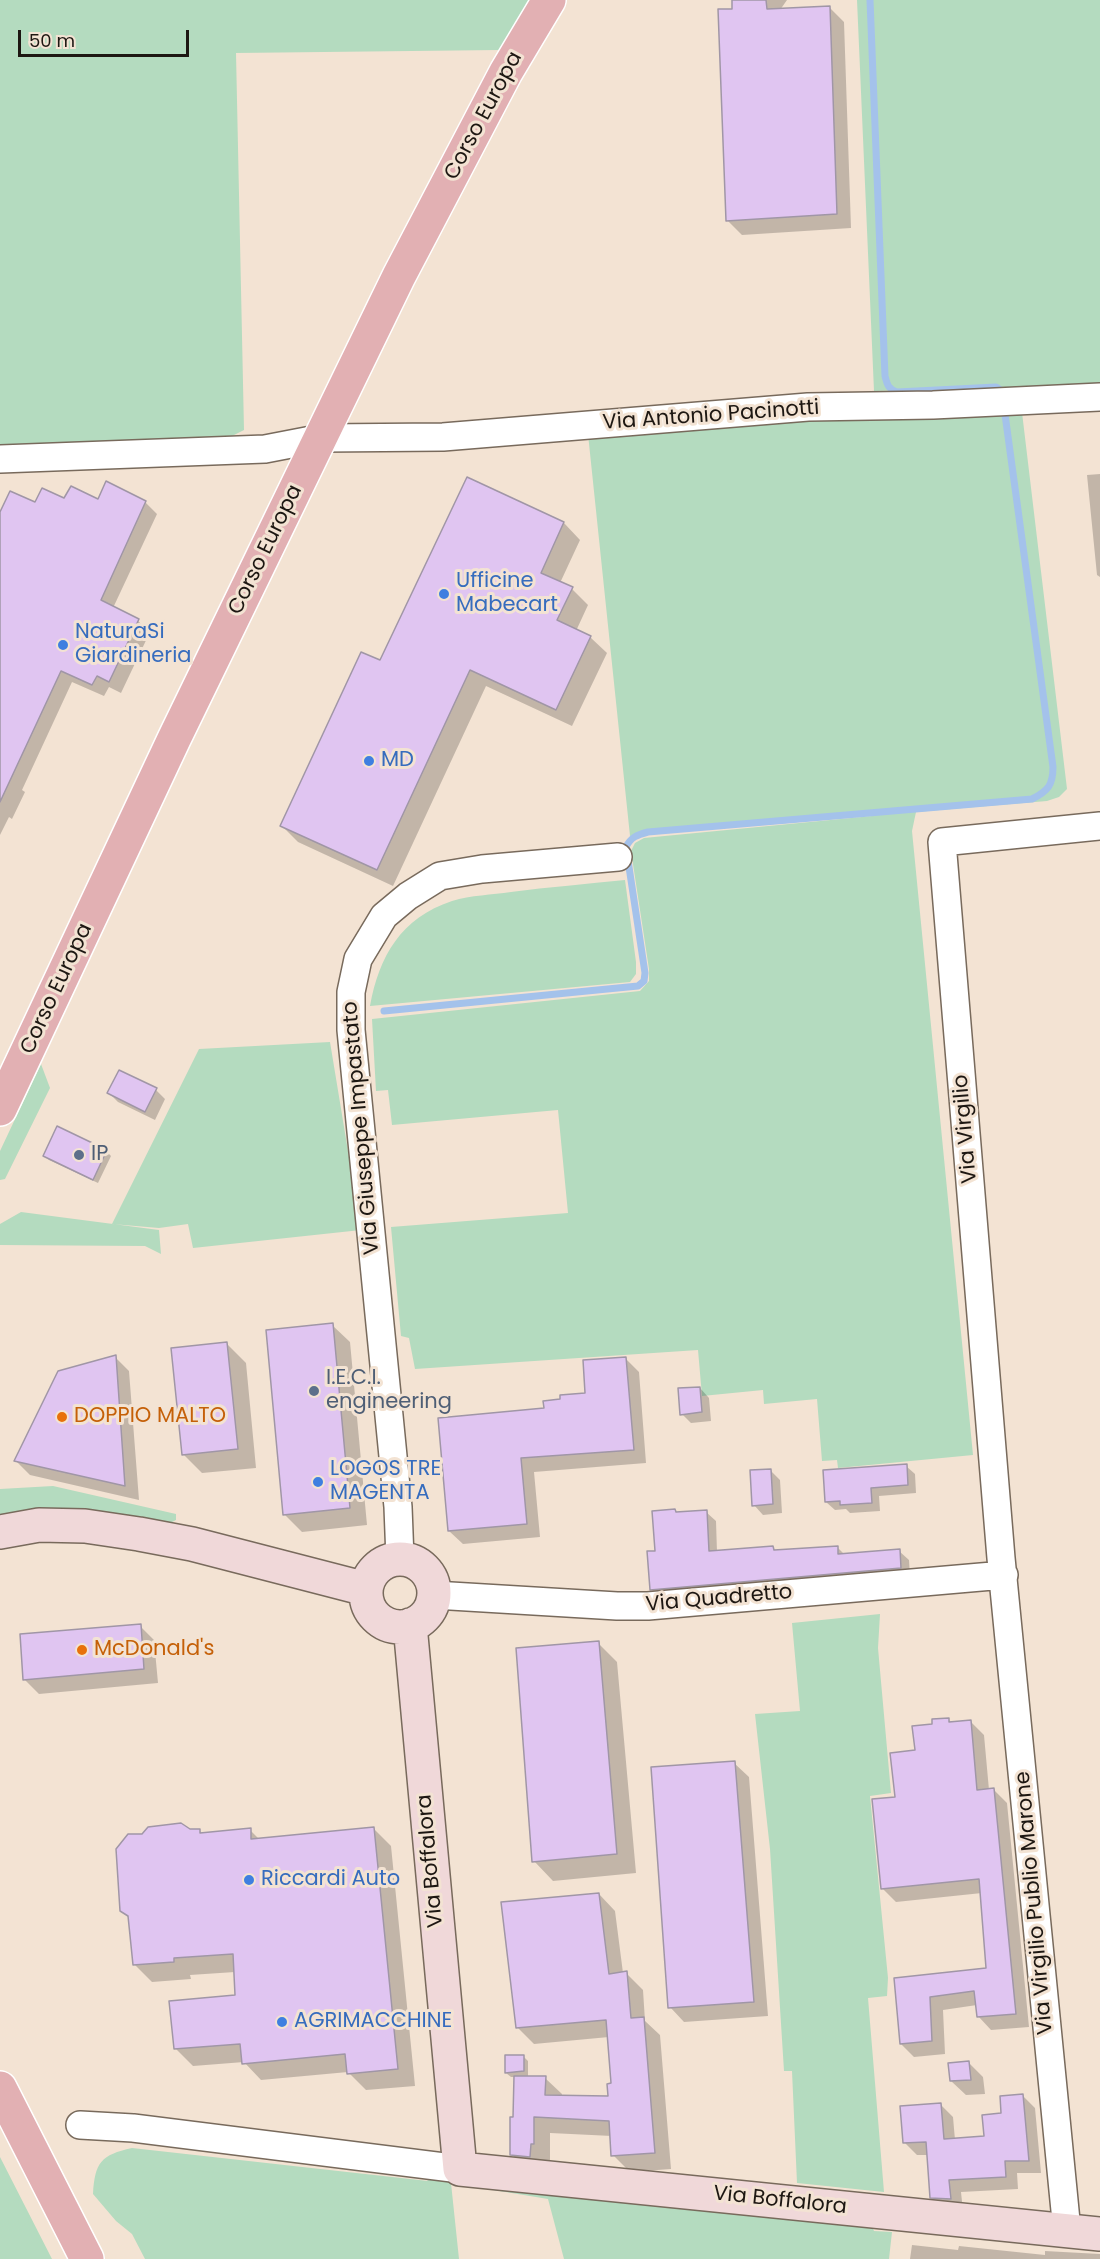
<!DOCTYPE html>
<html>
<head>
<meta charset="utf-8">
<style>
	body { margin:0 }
	#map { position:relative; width:1100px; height:2259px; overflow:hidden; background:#f3e3d3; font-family:Poppins,sans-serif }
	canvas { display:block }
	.scale { position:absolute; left:18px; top:30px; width:171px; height:27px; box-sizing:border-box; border:3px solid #1d1712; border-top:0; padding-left:8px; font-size:18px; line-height:21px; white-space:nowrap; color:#1d1712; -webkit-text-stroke:4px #f3e3d3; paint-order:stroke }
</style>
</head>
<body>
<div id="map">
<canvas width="1100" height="2259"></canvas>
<div class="scale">50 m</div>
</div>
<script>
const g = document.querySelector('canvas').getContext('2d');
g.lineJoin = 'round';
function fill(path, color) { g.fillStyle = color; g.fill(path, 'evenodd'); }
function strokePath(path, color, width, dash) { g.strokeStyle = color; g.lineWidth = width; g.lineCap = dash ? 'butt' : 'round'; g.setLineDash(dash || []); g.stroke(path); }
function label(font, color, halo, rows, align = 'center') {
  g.font = font + ' Poppins,sans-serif'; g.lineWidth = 6; g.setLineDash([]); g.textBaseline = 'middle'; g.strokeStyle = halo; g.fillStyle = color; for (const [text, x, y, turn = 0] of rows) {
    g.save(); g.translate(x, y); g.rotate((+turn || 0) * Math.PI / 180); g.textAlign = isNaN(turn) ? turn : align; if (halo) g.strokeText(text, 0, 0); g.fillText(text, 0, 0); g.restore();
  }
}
fill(new Path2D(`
	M 0,0 L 531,0 L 499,50 L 236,53 L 244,430 L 222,441 L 0,445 Z
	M 857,0 L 1100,0 L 1100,385 L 874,391 Z
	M 1021,404 L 1067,789 L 1059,797 L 1047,801 L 916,812 L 912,831 L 973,1455 L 838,1468 L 837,1460 L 822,1461 L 817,1399 L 764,1404 L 763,1390 L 702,1396 L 698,1350 L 415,1369 L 409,1338 L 401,1336 L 391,1227 L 568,1213 L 558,1110 L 392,1125 L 388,1090 L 376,1091 L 372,1019 L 640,991 L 649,981 L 649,969 L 631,851 L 635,843 L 644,838 L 872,816 L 630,836 L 588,434 Z
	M 625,880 L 636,962 L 636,974 L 630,982 L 370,1006 C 379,956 401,918 452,901 C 471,895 492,895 511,892 C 549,887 587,884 625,880 Z
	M 330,1042 L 361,1230 L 193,1248 L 188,1224 L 159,1228 L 112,1224 L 199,1049 Z
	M 41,1064 L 50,1088 L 5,1179 L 0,1180 L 0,1151 Z
	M 21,1212 L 159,1230 L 161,1254 L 145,1246 L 0,1245 L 0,1224 Z
	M 53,1486 L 176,1514 L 176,1520 L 164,1526 L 0,1518 L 0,1489 Z
	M 880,1614 L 878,1648 L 891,1793 L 870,1796 L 888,1978 L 887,1996 L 868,1998 L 884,2192 L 797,2183 L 792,2071 L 784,2071 L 770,1849 L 755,1714 L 800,1711 L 792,1623 Z
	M 132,2148 L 428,2181 L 424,2177 L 870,2222 L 874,2231 L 892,2232 L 889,2259 L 564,2259 L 548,2199 L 451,2183 L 459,2259 L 145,2259 L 132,2234 L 116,2221 L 93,2194 C 95,2162 101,2155 132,2148 Z
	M 0,2157 L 52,2259 L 0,2259 Z`), '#b4dbbf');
fill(new Path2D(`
	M 733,0 L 787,0 L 780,10 L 830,8 L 844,22 L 851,228 L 742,235 L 727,220 Z
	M 1100,474 L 1100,577 L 1097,575 L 1087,475 Z
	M 468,479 L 564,523 L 580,540 L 560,583 L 572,589 L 588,605 L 576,631 L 590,637 L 607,653 L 572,726 L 486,686 L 393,886 L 298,842 L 282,826 L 381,662 Z
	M 107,483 L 145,502 L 157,514 L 113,608 L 138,621 L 150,632 L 121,693 L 109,687 L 104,696 L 72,682 L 22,790 L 25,792 L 12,819 L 9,817 L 0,835 L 0,515 L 35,504 L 65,500 L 98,501 Z
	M 156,1090 L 165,1099 L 155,1120 L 118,1102 L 109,1093 Z
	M 58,1128 L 107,1152 L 111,1156 L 98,1183 L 49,1160 L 45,1156 Z
	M 332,1325 L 350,1342 L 367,1525 L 302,1532 L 284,1514 Z
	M 227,1344 L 246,1363 L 256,1468 L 202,1473 L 183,1454 Z
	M 115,1357 L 129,1371 L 139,1500 L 30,1475 L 16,1461 Z
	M 625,1358 L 639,1372 L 646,1463 L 534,1472 L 540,1537 L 463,1544 L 449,1531 L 545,1410 L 587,1394 Z
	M 700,1388 L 709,1398 L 711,1421 L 691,1423 L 682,1414 Z
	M 906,1466 L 915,1474 L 916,1493 L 879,1496 L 880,1511 L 850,1513 L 846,1509 L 835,1510 L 826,1502 Z
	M 770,1470 L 780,1480 L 782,1513 L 763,1515 L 754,1505 Z
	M 675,1511 L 678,1514 L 706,1512 L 716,1521 L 717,1552 L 773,1548 L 777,1552 L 837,1547 L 845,1555 L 899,1551 L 909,1560 L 910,1577 L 661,1599 L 651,1589 L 657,1552 Z
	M 140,1626 L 154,1640 L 158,1683 L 39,1694 L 24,1679 Z
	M 598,1643 L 617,1662 L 636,1873 L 553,1881 L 534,1861 Z
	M 948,1719 L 952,1723 L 971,1722 L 984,1735 L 989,1790 L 994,1790 L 1007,1803 L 1029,2027 L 991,2030 L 978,2016 L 977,2005 L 943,2010 L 945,2054 L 914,2057 L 901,2044 L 896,1980 L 987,1969 L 982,1893 L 896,1902 L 883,1889 L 897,1799 L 916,1751 L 934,1725 Z
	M 734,1763 L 749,1777 L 768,2016 L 684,2022 L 670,2007 Z
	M 374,1829 L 391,1846 L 415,2086 L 366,2090 L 348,2072 L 261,2080 L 244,2062 L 193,2066 L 175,2048 L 237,1996 L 235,1972 L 190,1975 L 191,1979 L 152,1982 L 134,1964 L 130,1919 L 121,1911 L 189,1831 L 199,1830 L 203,1834 L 250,1830 L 260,1840 Z
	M 599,1894 L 615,1911 L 623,1973 L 626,1973 L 643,1990 L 645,2021 L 660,2035 L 671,2169 L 630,2172 L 613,2155 L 612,2136 L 550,2133 L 550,2160 L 547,2160 L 546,2173 L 529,2171 L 512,2155 L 515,2077 L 511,2077 L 506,2073 L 523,2056 L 528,2061 L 528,2078 L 545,2078 L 562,2094 L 562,2097 L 609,2098 L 612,2085 L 609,2037 L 534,2044 L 517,2027 Z
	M 969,2063 L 983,2077 L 985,2094 L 966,2095 L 951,2081 Z
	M 1023,2096 L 1035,2108 L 1041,2173 L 1017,2173 L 1018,2189 L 961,2192 L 963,2211 L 944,2210 L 931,2197 L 928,2155 L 917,2155 L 905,2143 L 940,2104 L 953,2117 L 955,2140 L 986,2138 L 1003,2114 Z
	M 912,2245 L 958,2250 L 959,2246 L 1045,2255 L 1045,2251 L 1100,2254 L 1100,2259 L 910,2259 Z`), '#0003');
strokePath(new Path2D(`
	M 870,0 L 885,376 C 887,384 888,389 897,392 L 996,387 L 1002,391
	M 384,1011 L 638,986 L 644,981 L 645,973 L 626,847 C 631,837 637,835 648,832 L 1032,799 C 1048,791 1053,785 1053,767 L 1004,407`), '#a4c2eb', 7);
const building = new Path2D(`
	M 732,0 L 766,0 L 767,9 L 830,6 L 837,214 L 726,221 L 718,9 L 732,9 Z
	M 467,477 L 564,522 L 541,573 L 573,587 L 557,620 L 591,636 L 556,710 L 470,670 L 377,870 L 280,826 L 361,652 L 380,660 Z
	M 106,481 L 146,501 L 101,600 L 139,619 L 109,682 L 97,676 L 92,685 L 61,671 L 0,802 L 0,512 L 10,491 L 35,502 L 42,488 L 64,498 L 71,486 L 98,499 Z
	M 119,1070 L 157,1088 L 145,1112 L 107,1093 Z
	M 57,1126 L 107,1150 L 93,1180 L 43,1156 Z
	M 333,1323 L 350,1508 L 283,1515 L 266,1330 Z
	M 227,1342 L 238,1449 L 182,1455 L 171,1348 Z
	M 116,1355 L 125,1486 L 14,1461 L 58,1371 Z
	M 626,1357 L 634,1450 L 521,1458 L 527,1524 L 448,1531 L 438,1418 L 544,1408 L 543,1401 L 560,1399 L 560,1395 L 585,1393 L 583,1360 Z
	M 700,1387 L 702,1412 L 680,1415 L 678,1388 Z
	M 907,1464 L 908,1485 L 871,1488 L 872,1503 L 840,1505 L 840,1501 L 825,1502 L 823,1470 Z
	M 771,1469 L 773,1504 L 752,1506 L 750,1470 Z
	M 675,1509 L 676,1512 L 707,1510 L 709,1551 L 773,1546 L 774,1550 L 838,1546 L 838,1554 L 900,1549 L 901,1568 L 650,1590 L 647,1551 L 655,1551 L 652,1511 Z
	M 141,1624 L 144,1669 L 23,1680 L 20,1634 Z
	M 599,1641 L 617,1854 L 532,1862 L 516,1648 Z
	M 949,1718 L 949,1722 L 971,1720 L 977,1790 L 994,1788 L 1016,2014 L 977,2017 L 974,1991 L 930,1997 L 932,2041 L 900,2044 L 894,1978 L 986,1968 L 979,1879 L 881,1889 L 872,1799 L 895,1797 L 890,1753 L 915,1750 L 912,1726 L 932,1724 L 932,1719 Z
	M 735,1761 L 754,2002 L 668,2008 L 651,1767 Z
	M 181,1823 L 190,1829 L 200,1829 L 200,1833 L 251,1828 L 251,1839 L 374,1827 L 398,2069 L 347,2074 L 345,2054 L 242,2064 L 240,2044 L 174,2049 L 169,2001 L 235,1995 L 233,1954 L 174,1958 L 174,1962 L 133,1965 L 128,1916 L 120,1911 L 116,1849 L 128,1834 L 142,1834 L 148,1827 Z
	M 599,1893 L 609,1974 L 627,1971 L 631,2018 L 644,2017 L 655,2153 L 611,2156 L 609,2121 L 534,2117 L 534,2144 L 531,2144 L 530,2157 L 510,2155 L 510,2117 L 513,2117 L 514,2076 L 546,2076 L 545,2095 L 608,2096 L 607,2084 L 611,2083 L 606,2020 L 516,2028 L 501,1902 Z
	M 505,2055 L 524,2055 L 524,2071 L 505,2073 Z
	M 969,2061 L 971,2080 L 950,2081 L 948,2063 Z
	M 1023,2094 L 1029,2161 L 1005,2161 L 1006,2177 L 949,2180 L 951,2199 L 930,2198 L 926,2142 L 903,2143 L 900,2106 L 941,2103 L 944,2139 L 984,2136 L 982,2115 L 1001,2113 L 1000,2096 Z`);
fill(building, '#e0c5f1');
strokePath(building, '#a096a6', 1.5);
const street = new Path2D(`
	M 0,459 L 265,449 L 322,438 L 443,437 L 808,407 L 933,405 L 1100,397
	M 400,1559 L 398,1507 L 351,1030 L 351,992 L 358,959 L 384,916 L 408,896 L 440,876 L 482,869 L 618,857
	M 434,1595 L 617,1606 L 648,1606 L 1004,1575
	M 80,2125 L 133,2128 L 460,2169
	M 1067,2231 L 1001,1558 L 942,842 L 1100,826`);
const secondary = new Path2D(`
	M 0,1532 L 39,1525 L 85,1526 L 139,1534 L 192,1544 L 366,1589
	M366 1593a34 34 0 1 1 68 0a34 34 0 1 1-68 0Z
	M 410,1625 L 460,2169 L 1100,2234`);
const primary = new Path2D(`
	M 0,1109 L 174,739 L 399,276 L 506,72 L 549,0
	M 0,2088 L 87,2259`);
strokePath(street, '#786a5c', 30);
strokePath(secondary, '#786a5c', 36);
strokePath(primary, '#fff', 36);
strokePath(street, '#fff', 27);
strokePath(secondary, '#f0d8d9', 33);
strokePath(primary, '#e2b0b3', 33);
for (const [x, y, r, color] of [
	[444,594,6,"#3f7fe0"],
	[63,645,6,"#3f7fe0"],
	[369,761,6,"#3f7fe0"],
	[79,1155,6,"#5c6f8a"],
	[314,1391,6,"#5c6f8a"],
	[62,1417,6,"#e8710a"],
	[318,1482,6,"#3f7fe0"],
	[82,1650,6,"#e8710a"],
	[249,1880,6,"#3f7fe0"],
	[282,2022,6,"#3f7fe0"]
]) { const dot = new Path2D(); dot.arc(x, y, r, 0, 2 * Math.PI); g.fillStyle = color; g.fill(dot); strokePath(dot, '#f3e3d3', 2); }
label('21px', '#1d1712', '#f3e3d3', [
	["Corso Europa",484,116,-62],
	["Via Antonio Pacinotti",711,416,-4],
	["Corso Europa",266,550,-64],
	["Corso Europa",57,989,-65],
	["Via Giuseppe Impastato",362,1128,-95],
	["Via Virgilio",966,1129,-95],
	["Via Quadretto",719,1599,-5],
	["Via Boffalora",431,1861,-95],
	["Via Virgilio Publio Marone",1035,1903,-95],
	["Via Boffalora",780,2201,6]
]);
label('21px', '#366cbe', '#f3e3d3', [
	["Ufficine",456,582],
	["Mabecart",456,606],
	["NaturaSi",75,633],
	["Giardineria",75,657],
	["MD",381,761],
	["LOGOS TRE",330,1470],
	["MAGENTA",330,1494],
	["Riccardi Auto",261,1880],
	["AGRIMACCHINE",294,2022]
], 'left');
label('21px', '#4e5e75', '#f3e3d3', [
	["IP",91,1155],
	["I.E.C.I.",326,1379],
	["engineering",326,1403]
], 'left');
label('21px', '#c56008', '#f3e3d3', [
	["DOPPIO MALTO",74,1417],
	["McDonald's",94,1650]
], 'left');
</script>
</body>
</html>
